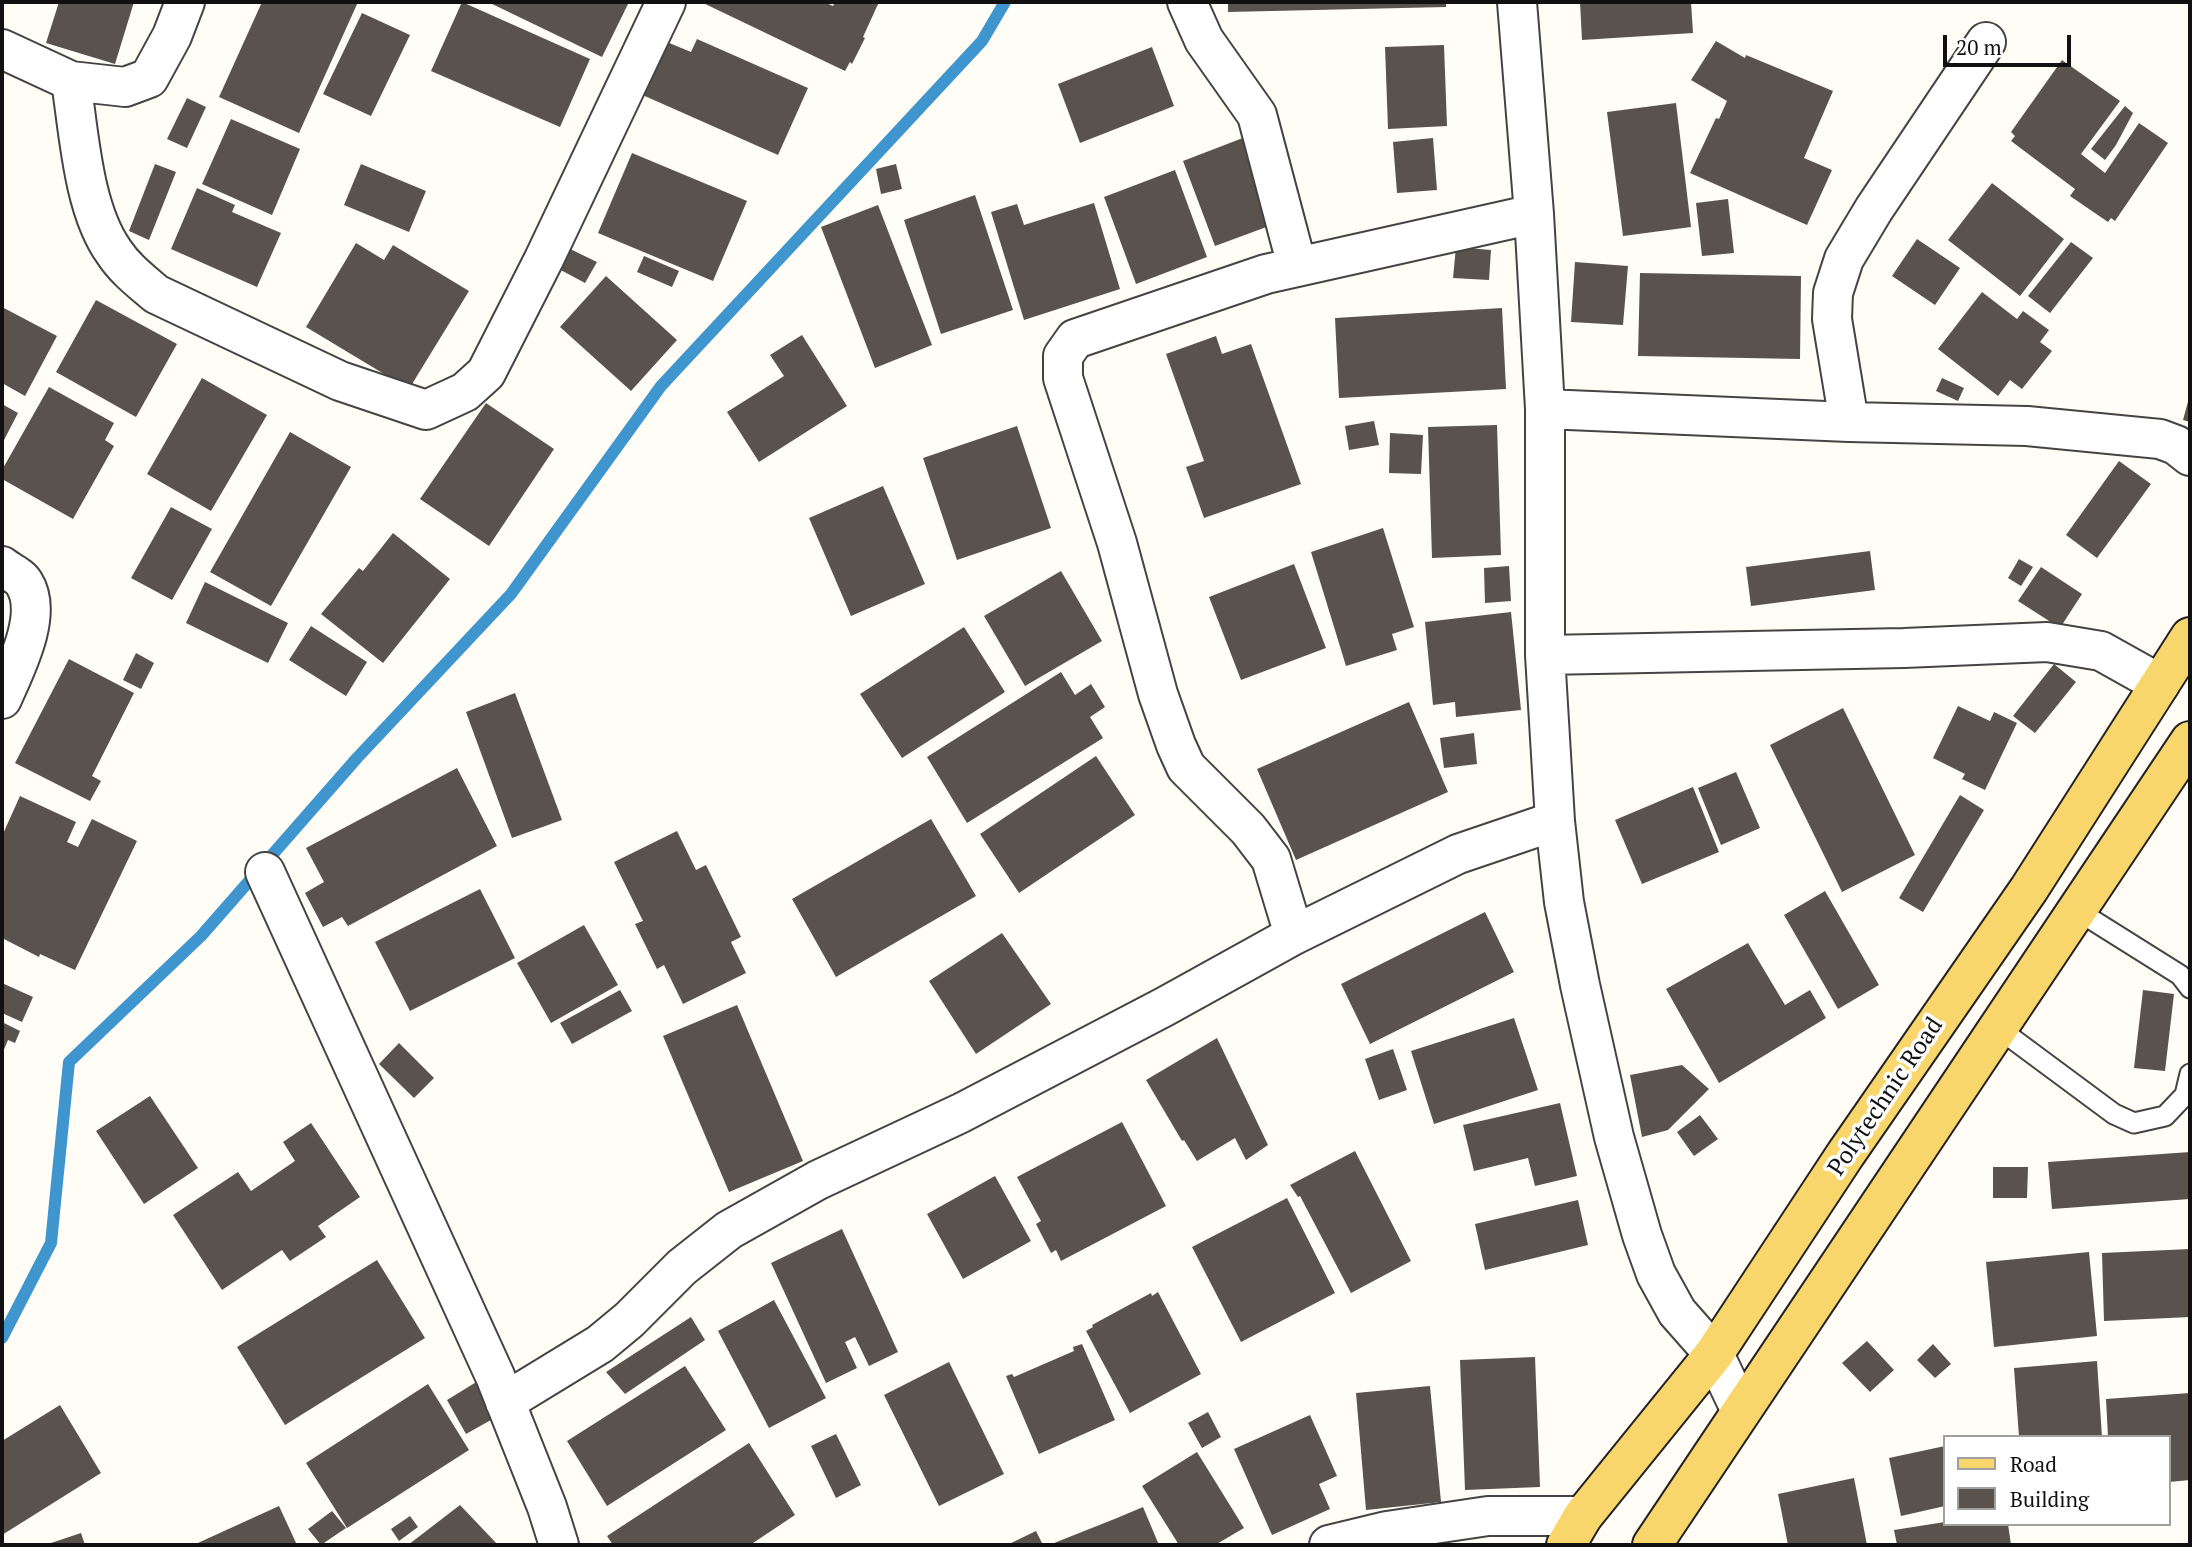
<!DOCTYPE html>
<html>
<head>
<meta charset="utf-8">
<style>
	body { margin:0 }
	#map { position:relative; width:2192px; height:1547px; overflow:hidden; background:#fffdf5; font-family:"PT Serif",serif }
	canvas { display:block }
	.frame { position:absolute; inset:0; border:4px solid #111; pointer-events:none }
	.legend { position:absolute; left:1943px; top:1435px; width:228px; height:91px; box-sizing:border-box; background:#fff; border:2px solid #a0a0a0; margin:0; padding:9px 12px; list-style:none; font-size:21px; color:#111 }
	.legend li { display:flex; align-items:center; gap:14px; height:35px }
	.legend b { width:35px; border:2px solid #a0a0a0 }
	.scale { position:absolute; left:1943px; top:35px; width:128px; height:32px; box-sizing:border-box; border:4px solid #111; border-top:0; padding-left:9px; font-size:21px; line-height:24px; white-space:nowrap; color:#111; -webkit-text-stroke:5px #fff; paint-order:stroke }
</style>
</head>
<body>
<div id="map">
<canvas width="2192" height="1547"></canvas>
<div class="frame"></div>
<ul class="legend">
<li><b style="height:9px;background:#f9d66b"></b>Road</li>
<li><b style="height:19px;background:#5a524d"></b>Building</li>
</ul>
<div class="scale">20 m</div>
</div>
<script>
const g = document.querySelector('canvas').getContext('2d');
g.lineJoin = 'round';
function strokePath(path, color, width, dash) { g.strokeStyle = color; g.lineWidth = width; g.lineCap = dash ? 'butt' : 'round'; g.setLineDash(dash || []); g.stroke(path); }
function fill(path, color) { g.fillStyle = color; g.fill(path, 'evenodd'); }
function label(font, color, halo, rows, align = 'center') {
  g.font = font + ' "PT Serif",serif'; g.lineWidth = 7; g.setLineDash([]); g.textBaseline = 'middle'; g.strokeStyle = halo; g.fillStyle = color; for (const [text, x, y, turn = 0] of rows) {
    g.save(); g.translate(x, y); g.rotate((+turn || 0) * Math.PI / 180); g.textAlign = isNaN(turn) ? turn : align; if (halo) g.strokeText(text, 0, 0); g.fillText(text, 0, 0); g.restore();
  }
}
strokePath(new Path2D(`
	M 2,1338 L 51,1243 L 69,1062 L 201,936 L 357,758 L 511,594 L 661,386 L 982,41 L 1005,2`), '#3f96cf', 12);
fill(new Path2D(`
	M 59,2 L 134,2 L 115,64 L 46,43 Z
	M 262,2 L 358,2 L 299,133 L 219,97 Z
	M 462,2 L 590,59 L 560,127 L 431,71 Z
	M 488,2 L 629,2 L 602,57 Z
	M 701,2 L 824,2 L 833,6 L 835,2 L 879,2 L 863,37 L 865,38 L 852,64 L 850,62 L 845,71 Z
	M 1228,2 L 1446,2 L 1446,7 L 1228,12 Z
	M 1580,2 L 1691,2 L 1693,33 L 1582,40 Z
	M 362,13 L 410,35 L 371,116 L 323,94 Z
	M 697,39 L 808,88 L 778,155 L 638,93 L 662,40 L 691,52 Z
	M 1716,41 L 1745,58 L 1746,55 L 1833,91 L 1804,158 L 1832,170 L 1807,225 L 1690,173 L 1716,118 L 1719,119 L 1727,101 L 1691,80 Z
	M 1444,45 L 1447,126 L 1388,129 L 1385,47 Z
	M 1152,47 L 1174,106 L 1080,143 L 1058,84 Z
	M 2062,60 L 2120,101 L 2081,154 L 2105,173 L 2139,123 L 2168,143 L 2115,221 L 2111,218 L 2108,222 L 2070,196 L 2075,189 L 2011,141 L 2015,136 L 2011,132 Z
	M 187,98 L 206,107 L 187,148 L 167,139 Z
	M 1676,103 L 1691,227 L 1623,236 L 1607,112 Z
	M 2125,106 L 2133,113 L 2116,145 L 2105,160 L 2091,149 Z
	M 231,119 L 300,149 L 272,215 L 202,184 Z
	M 1248,136 L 1280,222 L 1215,246 L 1183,161 Z
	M 1433,138 L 1437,190 L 1397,193 L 1393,142 Z
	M 632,153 L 747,201 L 713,281 L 598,233 Z
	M 155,164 L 176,172 L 149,240 L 129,231 Z
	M 361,164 L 426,191 L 409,232 L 344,205 Z
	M 896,164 L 902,189 L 881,194 L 876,169 Z
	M 1175,170 L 1207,257 L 1136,284 L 1104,197 Z
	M 1992,183 L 2064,239 L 2020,296 L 1948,240 Z
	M 197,188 L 235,205 L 232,212 L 281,233 L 257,287 L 171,249 Z
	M 975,195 L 1013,310 L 941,334 L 904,220 Z
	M 1728,199 L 1734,253 L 1702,256 L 1696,203 Z
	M 1094,203 L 1120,289 L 1024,320 L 991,212 L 1017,204 L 1024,225 Z
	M 878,205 L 932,345 L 875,368 L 821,227 Z
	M 1917,239 L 1960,268 L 1935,305 L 1892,276 Z
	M 2071,242 L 2093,258 L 2050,313 L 2028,296 Z
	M 356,243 L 384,260 L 393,245 L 469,291 L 409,389 L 306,327 Z
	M 1456,247 L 1491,250 L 1489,280 L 1453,278 Z
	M 568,248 L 597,262 L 585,283 L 557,268 Z
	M 644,256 L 679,271 L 672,287 L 637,272 Z
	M 1575,262 L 1628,266 L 1623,325 L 1571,322 Z
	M 1640,273 L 1801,276 L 1800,359 L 1638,356 Z
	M 606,276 L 677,340 L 631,391 L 560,327 Z
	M 1982,292 L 2017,319 L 2023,311 L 2049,330 L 2040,342 L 2052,351 L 2022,389 L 2010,380 L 1998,396 L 1938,349 Z
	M 96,300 L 177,344 L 136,417 L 56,372 Z
	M 2,307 L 57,336 L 25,396 L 2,383 Z
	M 1502,308 L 1506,389 L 1339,398 L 1335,318 Z
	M 802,335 L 847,406 L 759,462 L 727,412 L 784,376 L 770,355 Z
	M 1216,336 L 1222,354 L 1251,344 L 1301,484 L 1204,518 L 1186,467 L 1204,461 L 1166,354 Z
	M 202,378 L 267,415 L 211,511 L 147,474 Z
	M 1942,378 L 1964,388 L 1958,401 L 1936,391 Z
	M 49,387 L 114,423 L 105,440 L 114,446 L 73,519 L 2,479 L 2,470 Z
	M 2189,398 L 2190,398 L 2190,422 L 2183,420 Z
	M 486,403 L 554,449 L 489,546 L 420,499 Z
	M 2,404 L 18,413 L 2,444 Z
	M 1374,421 L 1379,445 L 1349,450 L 1345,426 Z
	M 1497,425 L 1501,555 L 1432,558 L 1428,427 Z
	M 1017,426 L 1051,528 L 957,560 L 923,458 Z
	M 290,432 L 351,467 L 271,606 L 210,572 Z
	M 1390,433 L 1423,435 L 1421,474 L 1389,473 Z
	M 2119,461 L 2151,484 L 2097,558 L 2066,535 Z
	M 883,486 L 925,584 L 851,616 L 809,518 Z
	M 171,507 L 212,529 L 172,600 L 131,578 Z
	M 1383,528 L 1414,627 L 1392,634 L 1397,650 L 1346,666 L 1311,552 Z
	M 393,533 L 450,579 L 383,663 L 321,614 L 359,568 L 363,571 Z
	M 1870,551 L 1875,590 L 1751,606 L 1746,567 Z
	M 2019,559 L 2033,567 L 2021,586 L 2008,578 Z
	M 1294,564 L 1326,648 L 1241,680 L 1209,597 Z
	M 1509,566 L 1511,601 L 1485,603 L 1484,568 Z
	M 2041,567 L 2082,594 L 2060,628 L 2018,601 Z
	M 1061,571 L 1102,641 L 1025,686 L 984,616 Z
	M 205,582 L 288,623 L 268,663 L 186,623 Z
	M 1511,612 L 1521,710 L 1456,717 L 1455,702 L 1433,705 L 1425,622 Z
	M 311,626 L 367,662 L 346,696 L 289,660 Z
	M 964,627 L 1005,692 L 902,758 L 860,694 Z
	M 136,653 L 154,663 L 141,689 L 123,680 Z
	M 69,659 L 134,693 L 92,776 L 101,781 L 90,801 L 15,763 Z
	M 2054,664 L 2076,682 L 2035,733 L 2013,716 Z
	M 1061,672 L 1075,695 L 1091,684 L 1105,707 L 1090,717 L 1103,738 L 967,823 L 927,757 Z
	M 515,693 L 562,820 L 512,838 L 466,712 Z
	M 1409,702 L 1448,792 L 1296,860 L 1257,769 Z
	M 1958,706 L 1990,721 L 1994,712 L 2017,723 L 1985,790 L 1962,779 L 1965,774 L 1933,758 Z
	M 1843,708 L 1915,855 L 1842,892 L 1770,745 Z
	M 1474,733 L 1477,764 L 1444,768 L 1440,738 Z
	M 1096,756 L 1135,815 L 1019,893 L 980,834 Z
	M 457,768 L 497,846 L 348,926 L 342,917 L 323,927 L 305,893 L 324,882 L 306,848 Z
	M 1736,772 L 1760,828 L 1721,845 L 1698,788 Z
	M 1693,787 L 1719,852 L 1642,884 L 1615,820 Z
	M 1960,795 L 1984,810 L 1923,912 L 1899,898 Z
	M 20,796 L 76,822 L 67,842 L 78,847 L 92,819 L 137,841 L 75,970 L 40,954 L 39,957 L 2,938 L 2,836 Z
	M 931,819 L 976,896 L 836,977 L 792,899 Z
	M 677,831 L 696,870 L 706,865 L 741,937 L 731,942 L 746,973 L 683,1004 L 664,965 L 657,969 L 635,924 L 643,921 L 614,862 Z
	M 480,889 L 515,958 L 410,1011 L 375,942 Z
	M 1825,891 L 1879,985 L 1838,1009 L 1784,915 Z
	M 1485,912 L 1514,972 L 1370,1044 L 1341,984 Z
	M 584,925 L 618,985 L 551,1023 L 517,963 Z
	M 1002,933 L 1051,1004 L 976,1054 L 929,981 Z
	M 1748,943 L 1785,1005 L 1810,990 L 1826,1018 L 1719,1083 L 1666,989 Z
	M 2,983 L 33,997 L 22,1022 L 2,1013 Z
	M 620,990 L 632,1011 L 572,1044 L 560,1023 Z
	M 2143,990 L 2174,994 L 2165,1071 L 2134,1068 Z
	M 737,1005 L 803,1161 L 729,1192 L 663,1036 Z
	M 1514,1018 L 1538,1090 L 1434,1124 L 1411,1051 Z
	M 2,1022 L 20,1031 L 15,1043 L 8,1040 L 2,1054 Z
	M 1217,1038 L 1268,1145 L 1246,1160 L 1235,1138 L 1197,1161 L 1184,1140 L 1182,1141 L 1146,1080 Z
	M 399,1043 L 434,1078 L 414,1098 L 379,1064 Z
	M 1393,1049 L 1407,1090 L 1379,1100 L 1365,1059 Z
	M 1682,1065 L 1709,1089 L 1668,1130 L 1642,1137 L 1630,1075 Z
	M 150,1096 L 198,1168 L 144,1204 L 96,1131 Z
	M 1560,1103 L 1577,1176 L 1535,1186 L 1528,1158 L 1474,1171 L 1463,1125 Z
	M 1700,1115 L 1718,1139 L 1694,1156 L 1677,1132 Z
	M 1122,1122 L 1166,1206 L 1061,1261 L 1056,1250 L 1051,1253 L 1036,1224 L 1041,1221 L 1017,1177 Z
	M 311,1123 L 360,1197 L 318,1226 L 326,1237 L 290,1261 L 282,1250 L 222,1290 L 173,1215 L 238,1172 L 251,1191 L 295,1161 L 283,1142 Z
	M 1355,1151 L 1411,1261 L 1351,1293 L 1300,1196 L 1298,1197 L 1290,1185 Z
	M 2190,1152 L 2190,1199 L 2052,1209 L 2048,1162 Z
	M 1993,1167 L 2028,1167 L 2027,1198 L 1993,1198 Z
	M 995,1176 L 1031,1241 L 963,1279 L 927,1214 Z
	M 1287,1198 L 1335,1293 L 1241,1342 L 1192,1247 Z
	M 1578,1200 L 1588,1245 L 1485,1270 L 1475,1224 Z
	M 842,1229 L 898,1352 L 869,1366 L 855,1337 L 845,1342 L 857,1368 L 826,1383 L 771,1263 Z
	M 2190,1249 L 2190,1317 L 2104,1321 L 2102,1253 Z
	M 2089,1252 L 2097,1336 L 1994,1347 L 1986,1262 Z
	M 377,1260 L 425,1338 L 285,1425 L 237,1347 Z
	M 1158,1292 L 1201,1374 L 1130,1413 L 1086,1331 L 1093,1327 L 1092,1325 L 1151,1293 L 1152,1296 Z
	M 774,1300 L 826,1398 L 769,1428 L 718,1331 Z
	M 691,1317 L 705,1340 L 625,1394 L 606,1372 Z
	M 1867,1341 L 1894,1370 L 1870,1392 L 1842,1363 Z
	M 1082,1344 L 1115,1420 L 1039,1454 L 1006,1376 L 1012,1374 L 1014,1377 L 1074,1351 L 1073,1347 Z
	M 1933,1344 L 1951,1364 L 1935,1378 L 1917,1360 Z
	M 1535,1357 L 1540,1487 L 1465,1490 L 1460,1360 Z
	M 2097,1361 L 2102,1437 L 2019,1437 L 2014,1368 Z
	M 949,1362 L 1004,1474 L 939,1506 L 884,1395 Z
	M 685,1366 L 726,1430 L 607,1506 L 567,1441 Z
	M 478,1381 L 498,1416 L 466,1434 L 447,1400 Z
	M 428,1384 L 469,1450 L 347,1528 L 306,1463 Z
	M 1430,1386 L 1441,1502 L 1366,1510 L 1356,1393 Z
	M 2190,1393 L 2190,1480 L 2169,1482 L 2169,1437 L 2108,1437 L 2106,1399 Z
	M 60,1405 L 101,1473 L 2,1535 L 2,1441 Z
	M 1208,1412 L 1221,1437 L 1202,1448 L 1188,1423 Z
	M 1310,1415 L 1337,1476 L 1319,1484 L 1330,1509 L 1272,1535 L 1234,1449 Z
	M 836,1434 L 861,1485 L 836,1498 L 811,1446 Z
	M 749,1443 L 795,1515 L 750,1545 L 613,1545 L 607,1536 Z
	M 1945,1446 L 1945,1506 L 1901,1516 L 1889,1458 Z
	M 1197,1452 L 1244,1528 L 1215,1545 L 1179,1545 L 1142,1486 Z
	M 1854,1478 L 1867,1545 L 1788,1545 L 1778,1494 Z
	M 460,1505 L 498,1545 L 408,1545 Z
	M 279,1506 L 297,1545 L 194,1545 L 200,1542 Z
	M 1143,1507 L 1159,1545 L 1049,1545 L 1117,1518 Z
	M 332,1511 L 346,1528 L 321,1545 L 308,1529 Z
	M 410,1516 L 418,1527 L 399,1541 L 391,1529 Z
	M 1945,1522 L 1945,1524 L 2008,1524 L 2011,1545 L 1897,1545 L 1894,1530 Z
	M 1036,1531 L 1043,1545 L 1007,1545 Z
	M 81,1533 L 85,1545 L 45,1545 Z`), '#5a524d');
const lane = new Path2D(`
	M 2078,911 L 2180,975 L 2190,988
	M 1998,1028 L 2114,1114 L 2134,1123 L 2165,1116 L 2185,1095 L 2190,1074`);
const street = new Path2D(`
	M 1187,2 L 1204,40 L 1257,115 L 1297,266
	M 1517,2 L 1534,214 L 1545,409 L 1545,655 L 1555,821 L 1564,902 L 1580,985 L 1614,1137 L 1642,1235 L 1656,1274 L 1677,1312 L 1714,1354 L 1741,1411
	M 2,49 L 71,81 L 125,87 L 149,78 L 172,36 L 185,2
	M 71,81 C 79,133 83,209 114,252 C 125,269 141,281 156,294 L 340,381 L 426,410 L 465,392 L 486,373 L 544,259 L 666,2
	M 1545,409 L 1849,422 L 2027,426 L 2160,439 L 2176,445 L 2190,456
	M 1849,422 L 1832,319 L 1833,293 L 1844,259 L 1874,209 L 1986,42
	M 2,566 C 8,571 20,576 24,583 C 44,614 15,669 2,699
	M 1545,655 L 1904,648 L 2047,642 L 2101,651 L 2160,684
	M 265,872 L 495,1376 L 547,1507 L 559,1545
	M 1294,935 L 1271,859 L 1248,829 L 1186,767 L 1176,745 L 1158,694 L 1117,543 L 1063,378 L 1063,356 L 1075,339 L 1266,274 L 1534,214
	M 505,1402 L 600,1344 L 629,1320 L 682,1267 L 729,1230 L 818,1180 L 961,1113 L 1164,1007 L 1294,935 L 1458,854 L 1555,821
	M 1329,1545 L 1387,1531 L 1488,1516 L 1583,1516`);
const primary = new Path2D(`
	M 1566,1545 L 1583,1516 L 1714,1354 L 1845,1155 L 2029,889 L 2190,637
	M 1652,1545 L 2190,741`);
strokePath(lane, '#444', 23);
strokePath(street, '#444', 42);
strokePath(primary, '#222', 42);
strokePath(lane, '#fff', 19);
strokePath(street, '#fff', 38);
strokePath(primary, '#f9d66b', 38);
label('24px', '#111', '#fff', [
	["Polytechnic Road",1886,1097,-56]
]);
</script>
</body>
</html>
